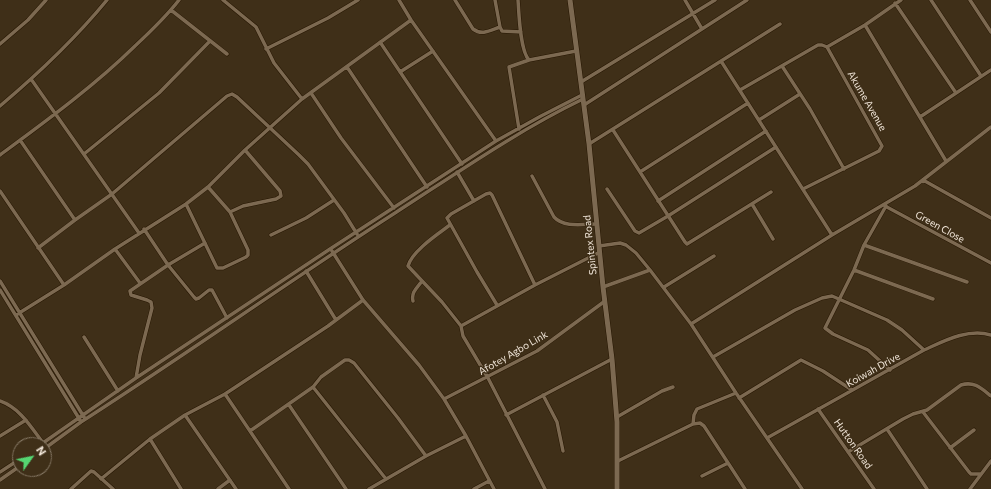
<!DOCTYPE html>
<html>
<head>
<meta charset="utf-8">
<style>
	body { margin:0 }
	#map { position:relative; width:991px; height:489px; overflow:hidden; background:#3f2f18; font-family:Commissioner,sans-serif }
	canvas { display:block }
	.north { position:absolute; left:12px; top:437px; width:40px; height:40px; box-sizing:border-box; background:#3f2f18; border:1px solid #867865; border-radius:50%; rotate:57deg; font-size:11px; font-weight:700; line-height:16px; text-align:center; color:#f0e5d8 }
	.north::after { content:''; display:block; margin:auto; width:14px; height:18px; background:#55d672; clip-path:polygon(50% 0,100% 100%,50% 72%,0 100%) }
</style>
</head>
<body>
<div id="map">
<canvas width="991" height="489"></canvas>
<div class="north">N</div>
</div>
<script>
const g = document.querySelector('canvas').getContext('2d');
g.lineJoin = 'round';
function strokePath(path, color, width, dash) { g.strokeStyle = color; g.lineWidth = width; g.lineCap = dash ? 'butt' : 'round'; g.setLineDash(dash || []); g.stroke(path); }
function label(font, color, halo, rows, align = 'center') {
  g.font = font + ' Commissioner,sans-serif'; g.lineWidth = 3; g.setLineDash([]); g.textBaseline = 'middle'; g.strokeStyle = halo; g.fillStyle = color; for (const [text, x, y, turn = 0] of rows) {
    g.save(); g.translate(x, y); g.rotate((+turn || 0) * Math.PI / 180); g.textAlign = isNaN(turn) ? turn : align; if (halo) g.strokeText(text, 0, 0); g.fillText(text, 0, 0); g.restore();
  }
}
const minor = new Path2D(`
	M 223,0 L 256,27 L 274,63 L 302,99
	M 399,0 L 411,20 L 496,141
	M 455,0 L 473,29 C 482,36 491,30 500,27
	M 495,0 L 500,27 L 502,31 L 521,32
	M 518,0 C 519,14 520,51 529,60 L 576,51
	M 685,0 L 702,29
	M 931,0 L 981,76
	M 970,0 L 991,32
	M 895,3 L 956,93
	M 171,10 L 227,54
	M 865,25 L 946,161
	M 380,42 L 462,164
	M 0,44 L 28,20 L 46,0
	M 827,47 L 865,25 L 901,0
	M 266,49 L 328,18 L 358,0
	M 721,61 L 832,235
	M 782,66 L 810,109 L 844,169
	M 347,67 L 427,187
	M 400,72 L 433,51
	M 31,79 L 139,233
	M 581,82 L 715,0
	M 740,90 L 818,45 L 822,45 L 827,47
	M 311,93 L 341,138 L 394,208
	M 584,105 L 747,0
	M 0,106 C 38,74 75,39 107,0
	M 920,117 L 991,70
	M 759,120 L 800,94
	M 519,129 L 509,67 L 529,60
	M 613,130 L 685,242 L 687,244 L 771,192
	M 20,140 L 75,220
	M 589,144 L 780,24
	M 84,154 L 159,93 L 210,41
	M 0,155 C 46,121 93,87 135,46 C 150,32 166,17 179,0
	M 457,172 L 474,201
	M 640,172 L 748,103
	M 532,176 L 554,217 C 564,228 583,224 597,224
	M 923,180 L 991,218
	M 607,189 L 635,231 L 639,233 L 668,216 L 776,147
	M 803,189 L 879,151 L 882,146 L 827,47
	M 0,191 L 64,285
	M 658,201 L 766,131
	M 186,204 L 217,268 L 223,268 L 246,257 L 248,255 L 248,250 L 230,212 L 208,187
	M 752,204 L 773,239
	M 885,206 L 991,263
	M 886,206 L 864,245 L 854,270 L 825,328 L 833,334 L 868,350 L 890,370
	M 230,212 L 243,206 L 276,199 L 281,196 L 280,191 L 245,150
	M 450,225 C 438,234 412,251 408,266 L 442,302 L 461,326 L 463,336 L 488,378 L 545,489
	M 144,229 L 168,265 L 194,297 L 196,299 L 199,298 L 209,290 L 212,290 L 227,318
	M 271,235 L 306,218 L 334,200
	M 864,245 L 967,282
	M 599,246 L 620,243 L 626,245 L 636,253 L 650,270 L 691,324 L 736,393 L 802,489
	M 38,248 L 75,220 L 112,194 L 227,96 L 232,94 L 237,97 L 299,155 L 308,164 L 344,213 L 357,234
	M 115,249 L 140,283
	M 332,251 L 363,300 L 419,365 L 444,399 L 466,436 L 494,489
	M 854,270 L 933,299
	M 306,271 L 336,320
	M 0,281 L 84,417
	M 603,287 L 650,270
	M 664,287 L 714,256
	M 0,290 L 80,420
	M 413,301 C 411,292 417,288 422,281
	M 497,305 L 477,272 L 447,218 L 451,214 L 486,194 L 490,193 L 492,195 L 535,285
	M 16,315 L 64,285 L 115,249 L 186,204 L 208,187 L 245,150 L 302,99 L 411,20
	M 691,324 L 832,235 L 915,186 L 991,127
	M 461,326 L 535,285 L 600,252
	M 84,337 L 118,391
	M 713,357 L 795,310 L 822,298 L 832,296 L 887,320 L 902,330 L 924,350
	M 136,378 L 140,355 L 152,308 L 151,302 L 147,300 L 131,295 L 130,291 L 168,265 L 205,243
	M 313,387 L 386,479
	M 225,394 L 289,489
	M 543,395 L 557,422 L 563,451
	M 739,398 L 801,360 L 823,371 L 852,390
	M 444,399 L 537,351 L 605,301
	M 0,401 C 20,408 31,427 43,443
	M 289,405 L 346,489
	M 818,409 L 874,489
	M 923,412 L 969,472 L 971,474 L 981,474
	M 185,415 L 236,489
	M 506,415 L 612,359
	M 617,417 L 662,391 L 673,387
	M 693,424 L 694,415 L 697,409 L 736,393
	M 887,429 L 927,489
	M 250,431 L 313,387 L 321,377 L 345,360 L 349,360 L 354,363 L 398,418 L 426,456
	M 0,436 L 26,420
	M 767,438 L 924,350 C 944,341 968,328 991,335
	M 150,439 L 181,489
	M 40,445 L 136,378 L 330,249 L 496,141 L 541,116 L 582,95
	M 950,448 L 974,430
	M 44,449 L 81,422 C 187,354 289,281 395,213 C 457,173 517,131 583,99
	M 848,452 L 903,419 L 913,414 L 927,410 L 961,385 C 974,381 981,388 991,396
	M 618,461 L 693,424 L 700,423 L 704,426 L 745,489
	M 0,472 L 20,459
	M 702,476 L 728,463
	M 101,479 L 150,439 L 185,415 L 225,394 L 328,326 L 363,300
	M 0,480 L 20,466
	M 71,489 L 91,471 L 94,472 L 113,489
	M 218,489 L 230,480
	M 369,489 L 426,456 L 466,436
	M 474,489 L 489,481
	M 970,489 L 991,461`);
const secondary = new Path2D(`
	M 570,0 L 589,144 L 603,287 L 612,359 L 617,422 L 617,489`);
strokePath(minor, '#261602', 4.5);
strokePath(secondary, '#261602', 6);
strokePath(minor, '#7c6951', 3.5);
strokePath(secondary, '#7c6951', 5);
label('10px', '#f0e5d8', '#3f2f18', [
	["Akume Avenue",867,101,60],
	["Green Close",940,227,29],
	["Spintex Road",590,245,-96],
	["Afotey Agbo Link",513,353,-30],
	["Koiwah Drive",873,370,-29],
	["Hutton Road",853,444,55]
]);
</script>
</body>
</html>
